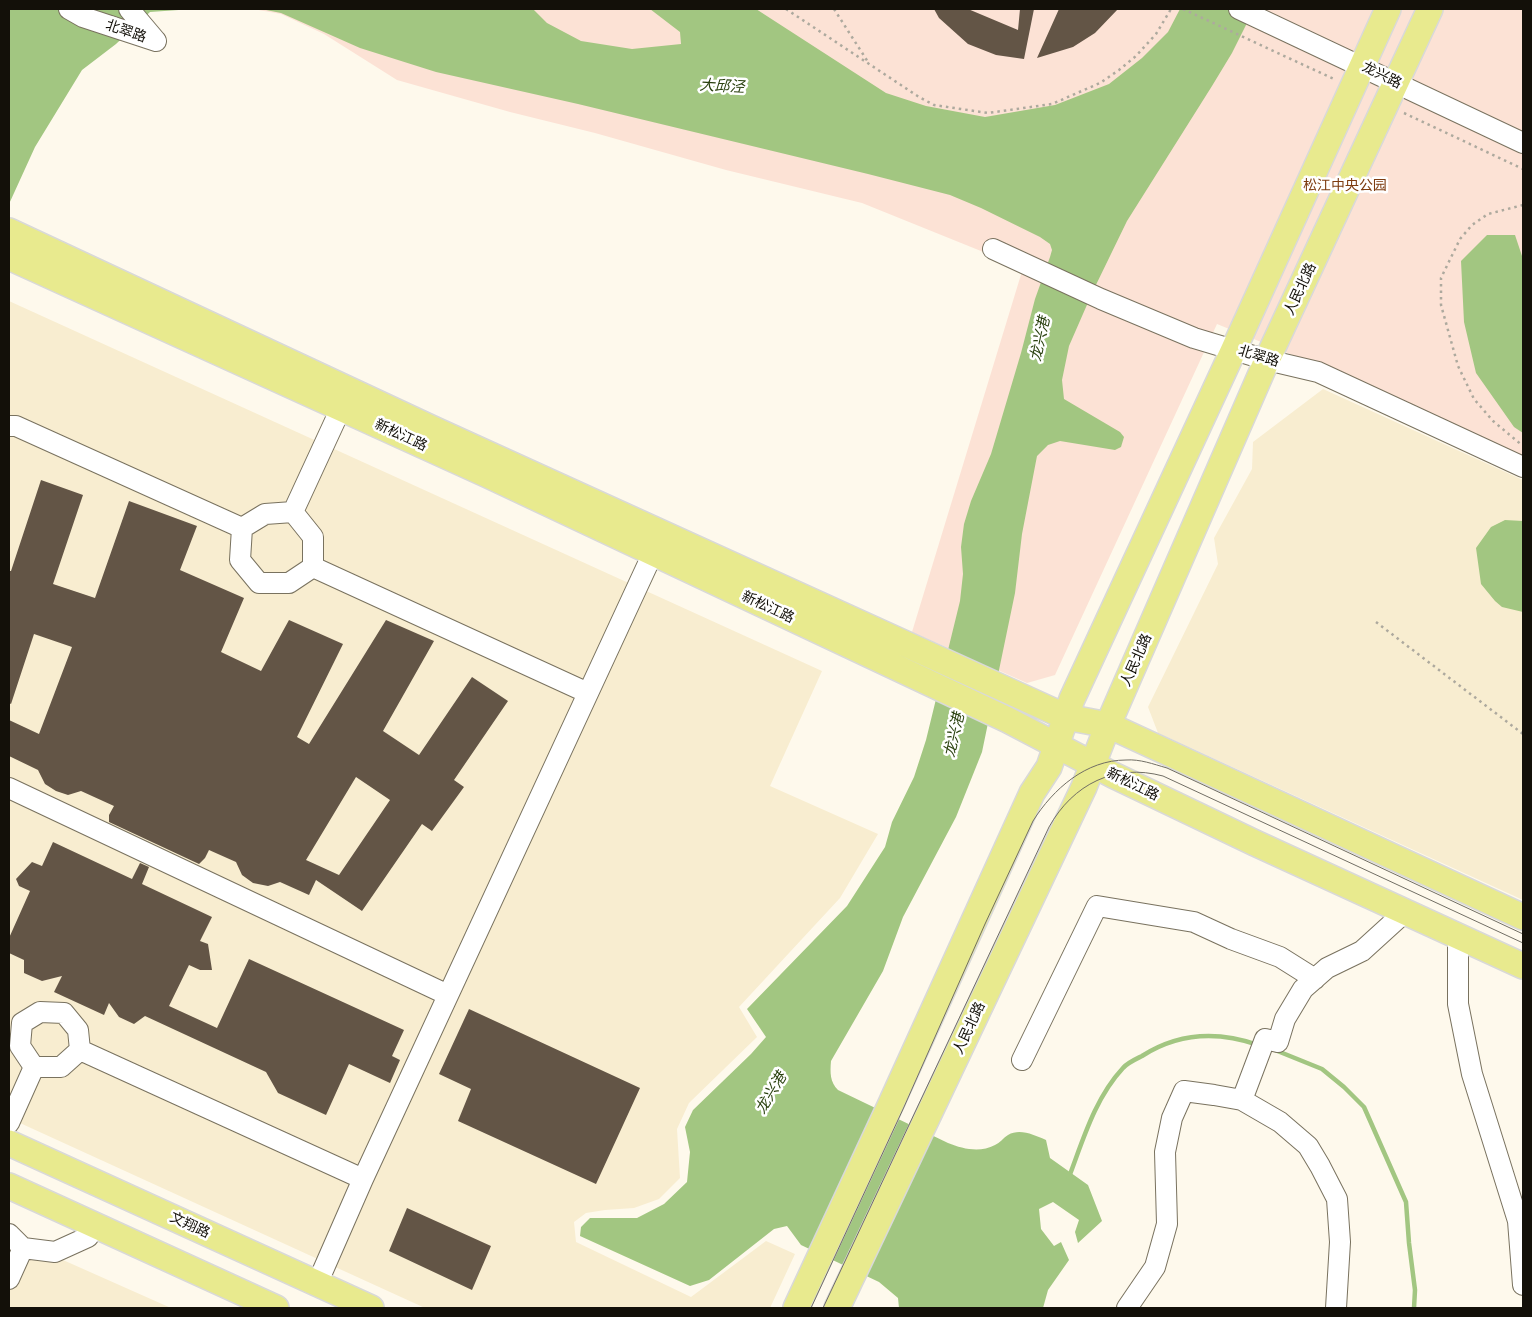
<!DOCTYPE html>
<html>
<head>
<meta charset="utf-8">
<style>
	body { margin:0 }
	#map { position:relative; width:1532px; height:1317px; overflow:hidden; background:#fef9ec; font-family:Lato,sans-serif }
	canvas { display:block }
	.frame { position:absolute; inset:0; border:10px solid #131009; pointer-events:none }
</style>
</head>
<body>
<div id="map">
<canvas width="1532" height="1317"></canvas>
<div class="frame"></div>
</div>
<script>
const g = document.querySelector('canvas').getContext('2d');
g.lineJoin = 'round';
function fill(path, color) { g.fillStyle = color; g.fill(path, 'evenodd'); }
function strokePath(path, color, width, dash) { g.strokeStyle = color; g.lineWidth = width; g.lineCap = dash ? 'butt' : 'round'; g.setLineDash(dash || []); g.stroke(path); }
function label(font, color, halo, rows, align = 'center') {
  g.font = font + ' Lato,"Noto Sans SC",sans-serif'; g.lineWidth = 5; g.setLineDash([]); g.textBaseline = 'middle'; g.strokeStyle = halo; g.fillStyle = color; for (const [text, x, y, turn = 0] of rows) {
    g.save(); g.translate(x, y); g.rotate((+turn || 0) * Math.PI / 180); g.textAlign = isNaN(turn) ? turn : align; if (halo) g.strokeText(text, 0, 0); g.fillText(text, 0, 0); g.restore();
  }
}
fill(new Path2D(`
	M 9,301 L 822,671 L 770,786 L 878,834 L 840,898 L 739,1007 L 757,1037 L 689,1103 L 677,1129 L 680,1178 L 659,1199 L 634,1208 L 605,1210 L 586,1213 L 574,1222 L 576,1242 L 691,1297 L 766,1241 L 795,1254 L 770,1308 L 425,1308 L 9,1118 Z
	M 1323,389 L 1523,480 L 1523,900 L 1158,733 L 1148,707 L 1218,564 L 1214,538 L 1252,469 L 1253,442 Z
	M 9,1236 L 171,1308 L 9,1308 Z`), '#f8edd0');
fill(new Path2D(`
	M 253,9 L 1523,9 L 1523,457 L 1344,376 L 1217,324 L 1055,675 L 1027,683 L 912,632 L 1023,268 L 862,203 L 726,170 L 595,133 L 510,112 L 397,80 L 324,34 L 281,14 Z`), '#fce2d5');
fill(new Path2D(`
	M 9,9 L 193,9 L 150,12 L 116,44 L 82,70 L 35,147 L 9,204 Z
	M 261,9 L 533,9 L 547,23 L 581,41 L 632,49 L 681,44 L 680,32 L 650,9 L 756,9 L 886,93 L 926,106 L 985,117 L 1055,105 L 1109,84 L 1142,58 L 1168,32 L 1180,9 L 1254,9 L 1232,53 L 1212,86 L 1127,221 L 1093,291 L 1069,346 L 1062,380 L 1064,399 L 1120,432 L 1124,437 L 1121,447 L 1115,450 L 1060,441 L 1048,445 L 1037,456 L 1022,534 L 1015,593 L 982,752 L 956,817 L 903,917 L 883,971 L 831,1061 C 830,1073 830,1082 838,1090 L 948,1143 C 963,1149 980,1153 995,1145 C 1000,1143 1003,1138 1008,1135 C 1020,1128 1034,1135 1046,1140 L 1050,1158 L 1088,1185 L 1102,1221 L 1078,1243 L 1075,1232 L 1079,1220 L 1053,1202 L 1039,1209 L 1041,1229 L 1054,1246 L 1061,1242 L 1069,1260 L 1048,1290 L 1043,1308 L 899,1308 L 898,1298 L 879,1282 L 801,1245 L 787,1226 L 774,1229 L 709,1280 L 690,1286 L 580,1236 L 581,1227 L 590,1218 L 637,1218 L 664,1204 L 687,1182 L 690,1152 L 685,1127 L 693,1110 L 751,1054 L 766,1037 L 747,1009 L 847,906 L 885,847 L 892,822 L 914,777 L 926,740 L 960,601 L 963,574 L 961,547 L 964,524 L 971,501 L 991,454 L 1021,353 L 1035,299 L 1050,257 L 1052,250 L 1050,244 L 1040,237 L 981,208 L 950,195 L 868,174 L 578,104 L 436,72 L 360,48 L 281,13 Z
	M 1487,235 L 1515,235 L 1523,259 L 1523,433 L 1514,427 L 1476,373 L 1464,322 L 1461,261 Z
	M 1505,520 L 1523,521 L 1523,612 L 1502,607 L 1495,601 L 1481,584 L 1476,548 L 1491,527 Z`), '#a2c681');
strokePath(new Path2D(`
	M 1275,1050 L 1322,1069 L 1344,1087 L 1364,1107 L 1406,1202 L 1409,1243 L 1415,1290 L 1414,1308
	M 1069,1177 C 1083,1140 1095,1098 1123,1068 C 1127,1063 1136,1059 1142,1056 C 1178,1033 1218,1031 1258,1045`), '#a2c681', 4.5);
fill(new Path2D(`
	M 934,9 L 968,9 L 1018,30 L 1020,9 L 1034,9 L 1024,59 L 996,55 L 968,44 L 939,18 Z
	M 1059,9 L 1118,9 L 1095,33 L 1073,47 L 1037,58 Z
	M 41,480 L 83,495 L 53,584 L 95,598 L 129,501 L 197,526 L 180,570 L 244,598 L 221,652 L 261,671 L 289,620 L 343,644 L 297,737 L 309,744 L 386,620 L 434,641 L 383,731 L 419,755 L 472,677 L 508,701 L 454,780 L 464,787 L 432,831 L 422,824 L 362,911 L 316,880 L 309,895 L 280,882 L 268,886 L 253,883 L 242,875 L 236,862 L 209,850 L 205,858 L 199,864 L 109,822 L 109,815 L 114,806 L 81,791 L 68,795 L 56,791 L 45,784 L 38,770 L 9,756 L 9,720 L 39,734 L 72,647 L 34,634 L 11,704 L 9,703 L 9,571 L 11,571 ZM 356,777 L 390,800 L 339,875 L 306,860 Z
	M 53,842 L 132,879 L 140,863 L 149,867 L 142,884 L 212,917 L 200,941 L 208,944 L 212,970 L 200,970 L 189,965 L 169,1006 L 217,1028 L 249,959 L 404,1030 L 392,1056 L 400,1060 L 390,1083 L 349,1064 L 326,1115 L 278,1093 L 266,1072 L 145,1016 L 134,1024 L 119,1017 L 109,1003 L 104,1015 L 54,992 L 62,976 L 42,981 L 24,973 L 24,960 L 9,953 L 9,938 L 30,891 L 19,886 L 16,879 L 32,862 L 42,866 Z
	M 469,1009 L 640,1088 L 596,1184 L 458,1121 L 471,1089 L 439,1074 Z
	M 407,1208 L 491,1246 L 472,1290 L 389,1251 Z`), '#635546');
const minor = new Path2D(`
	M 69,9 L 83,17 L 156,41
	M 129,9 L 156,41
	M 1239,9 L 1523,143
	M 993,249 L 1101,299 L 1194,338 L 1267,360 L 1318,372 L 1523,467
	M 9,426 L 16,426 L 242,528
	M 293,512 L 313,537 L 313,567 L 289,583 L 259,583 L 240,560 L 242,528 L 265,514 Z
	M 293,512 L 341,408
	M 313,567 L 588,693
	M 9,788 L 448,995
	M 1458,936 L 1458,1004 L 1472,1074 L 1518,1221 L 1523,1285
	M 40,1012 L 64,1013 L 78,1030 L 80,1050 L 61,1067 L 34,1067 L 20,1046 L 22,1023 Z
	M 80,1050 L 363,1179
	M 1022,1060 L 1097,906 L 1194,922 L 1231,939 L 1280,957 L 1315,979
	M 1242,1100 L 1280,1122 L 1308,1146 L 1320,1166 L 1337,1199 L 1340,1242 L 1336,1308
	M 9,1123 L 34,1067
	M 9,1234 L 23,1248 L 55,1252 L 88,1237 L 95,1226
	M 9,1279 L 23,1248
	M 317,1284 L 363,1179 L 653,553
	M 1127,1308 L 1155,1267 L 1167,1224 L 1165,1152 L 1172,1118 L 1184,1091 L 1214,1095 L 1242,1100 L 1265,1039 L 1278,1042 L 1285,1019 L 1303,989 L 1327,968 L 1362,951 L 1406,911`);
const major = new Path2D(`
	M 9,231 L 433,429 L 1066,717 L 1108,725 L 1523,917
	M 9,257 L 488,475 L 1008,720 L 1113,775 L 1255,843 L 1523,966
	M 9,1143 L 371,1308
	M 9,1186 L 276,1308
	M 796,1308 L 889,1108 L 1032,793 L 1049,767 L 1072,699 L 1234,349 L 1388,9
	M 837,1308 L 1084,787 L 1108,725 L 1267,360 L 1430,9`);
strokePath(minor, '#79725f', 22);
strokePath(major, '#d9d9d8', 28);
strokePath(new Path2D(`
	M 786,9 L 919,97 L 934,105 L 988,113 L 1052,104 L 1100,83 L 1119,70 L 1136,56 L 1156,34 L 1171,9
	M 834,9 L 868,62
	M 1183,9 L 1336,80
	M 1404,113 L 1523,169
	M 1523,205 L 1488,214 L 1472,225 L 1460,239 L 1441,278 L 1441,305 L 1458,366 L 1474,399 L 1493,421 L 1523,446
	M 1376,622 L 1523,734`), '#ada99e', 2.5, [2.5, 4]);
strokePath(minor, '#fff', 20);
strokePath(major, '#e8ea8e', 25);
strokePath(new Path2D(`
	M 811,1308 L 904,1107 L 985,924 L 1033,821 C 1053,789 1086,760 1126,760 C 1140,759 1153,764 1167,768 L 1523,934
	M 823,1308 L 1049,827 C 1073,784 1115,763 1163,776 L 1523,943`), '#716e64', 1);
label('14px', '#131009', '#fff', [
	["北翠路",126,31,19],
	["龙兴路",1382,75,26],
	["人民北路",1300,289,-65],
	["北翠路",1259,356,17],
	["新松江路",401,435,25],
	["新松江路",768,607,25],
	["人民北路",1136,660,-66],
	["新松江路",1133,784,26],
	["人民北路",969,1028,-65],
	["文翔路",190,1225,25]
]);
label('14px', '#7d3c10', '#fff', [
	["松江中央公园",1345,185]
]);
label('italic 15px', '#29400e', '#fff', [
	["大邱泾",722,86,3],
	["龙兴港",1040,339,-78],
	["龙兴港",954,735,-77],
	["龙兴港",771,1093,-59]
]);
</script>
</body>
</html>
